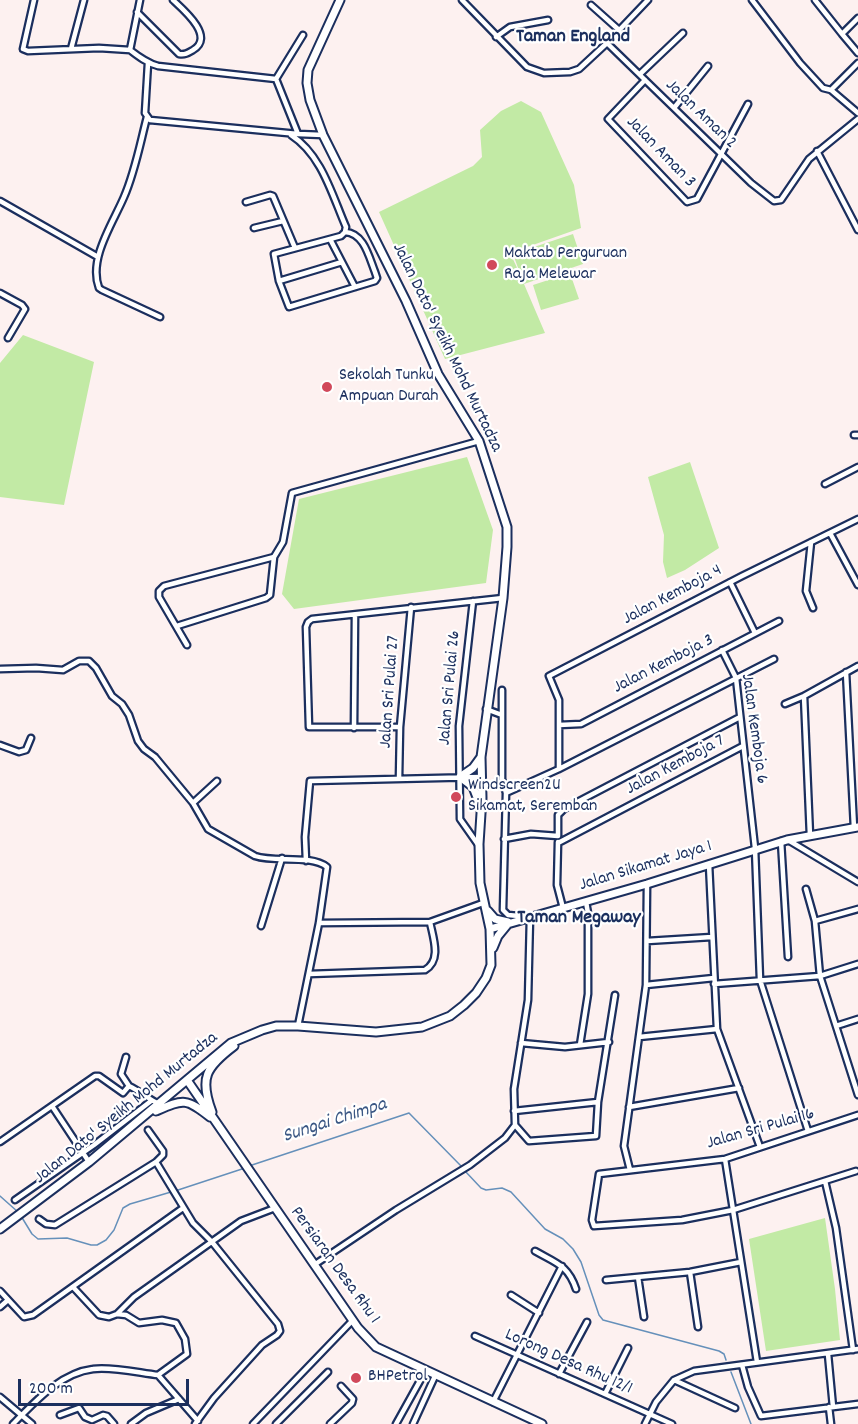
<!DOCTYPE html>
<html>
<head>
<meta charset="utf-8">
<style>
	body { margin:0 }
	#map { position:relative; width:858px; height:1424px; overflow:hidden; background:#fdf1f0; font-family:Dekko,sans-serif }
	canvas { display:block }
	.scale { position:absolute; left:18px; top:1379px; width:171px; height:27px; box-sizing:border-box; border:3px solid #1b2f5e; border-top:0; padding-left:8px; font-size:18px; line-height:21px; white-space:nowrap; color:#1b2f5e; -webkit-text-stroke:4px #fff; paint-order:stroke }
</style>
</head>
<body>
<div id="map">
<canvas width="858" height="1424"></canvas>
<div class="scale">200 m</div>
</div>
<script>
const g = document.querySelector('canvas').getContext('2d');
g.lineJoin = 'round';
function fill(path, color) { g.fillStyle = color; g.fill(path, 'evenodd'); }
function strokePath(path, color, width, dash) { g.strokeStyle = color; g.lineWidth = width; g.lineCap = dash ? 'butt' : 'round'; g.setLineDash(dash || []); g.stroke(path); }
function label(font, color, halo, rows, align = 'center') {
  g.font = font + ' Dekko,sans-serif'; g.lineWidth = 4.5; g.setLineDash([]); g.textBaseline = 'middle'; g.strokeStyle = halo; g.fillStyle = color; for (const [text, x, y, turn = 0] of rows) {
    g.save(); g.translate(x, y); g.rotate((+turn || 0) * Math.PI / 180); g.textAlign = isNaN(turn) ? turn : align; if (halo) g.strokeText(text, 0, 0); g.fillText(text, 0, 0); g.restore();
  }
}
fill(new Path2D(`
	M 521,101 L 541,112 L 574,185 L 581,228 L 510,253 L 521,276 L 513,254 L 573,234 L 583,264 L 524,284 L 545,333 L 445,359 L 379,212 L 473,166 L 482,157 L 480,130 L 501,111 Z
	M 570,273 L 579,299 L 541,310 L 533,285 Z
	M 23,335 L 94,362 L 64,505 L 0,497 L 0,363 Z
	M 467,457 L 493,530 L 486,583 L 294,609 L 282,594 L 299,499 Z
	M 690,462 L 719,548 L 685,570 L 667,578 L 663,562 L 664,535 L 648,477 Z
	M 825,1218 L 835,1289 L 840,1340 L 766,1351 L 749,1239 Z`), '#c2eaa5');
strokePath(new Path2D(`
	M 249,1166 L 409,1113 L 462,1167
	M 465,1171 L 481,1188 L 486,1190 L 502,1188 L 511,1192 L 545,1229 L 563,1239 L 573,1249 L 581,1262 L 599,1315 L 603,1320 L 719,1351 L 724,1354 L 726,1360
	M 175,1191 L 245,1168
	M 0,1196 L 18,1212
	M 21,1216 L 32,1234 L 38,1239 L 67,1238 L 91,1245 L 97,1245 L 106,1240 L 114,1230 L 123,1208 L 130,1204 L 171,1192
	M 731,1372 L 751,1424`), '#6590ba', 1.5);
const street = new Path2D(`
	M 34,0 L 23,49 L 28,51 L 99,48 L 130,50
	M 140,0 L 130,50 C 139,57 147,63 158,66 L 276,79 L 298,134 L 323,135
	M 462,0 L 527,67 L 544,73 L 570,72 L 579,69 L 607,43 L 648,0
	M 752,0 L 800,63 L 823,88 L 831,90 L 858,113
	M 815,0 L 842,34
	M 591,5 L 619,30
	M 137,12 L 179,54 C 185,55 188,53 193,50 C 215,37 185,11 173,0
	M 858,18 L 842,34 L 858,53
	M 496,37 L 510,27 L 548,20
	M 607,43 L 751,183 L 774,201 L 781,200 L 809,159 L 858,119
	M 71,49 L 84,0
	M 148,63 L 145,113 L 150,120 L 298,134
	M 640,74 L 683,33
	M 276,79 L 303,35
	M 645,80 L 608,119 L 687,202 L 697,199 L 748,104
	M 831,90 L 858,63
	M 674,108 L 708,66
	M 147,117 C 140,144 135,172 124,197 C 113,223 88,259 99,288 L 102,290 L 160,317
	M 291,135 C 322,155 332,195 346,227 L 345,232
	M 817,151 L 858,230
	M 0,201 L 98,257
	M 246,202 L 270,195 L 273,196 L 295,248
	M 254,228 L 283,221
	M 345,232 C 364,233 369,257 375,272 L 377,278 L 375,281 L 289,307 L 279,281 L 274,254 L 341,236 Z
	M 330,239 L 355,287
	M 279,281 L 342,262
	M 0,293 L 22,305 L 25,309 L 8,338
	M 854,435 L 858,435
	M 825,484 L 858,467
	M 830,533 L 858,585
	M 811,542 L 806,591 L 813,608
	M 730,582 L 755,633
	M 473,601 L 459,726 L 460,819 L 479,846
	M 177,626 L 266,598 L 270,595 L 274,557 L 283,542 L 292,493 L 479,441
	M 187,645 L 159,597 L 159,591 L 164,586 L 274,557
	M 722,650 L 736,678 L 755,848 L 760,980 L 808,1131
	M 0,669 L 36,668 L 63,670 L 79,661 L 89,661 L 96,668 L 112,696 L 122,704 L 129,715 L 138,741 L 144,749 L 155,757 L 193,803 L 208,829 L 255,856 C 275,863 310,854 327,867 L 319,923 L 298,1026
	M 846,672 L 854,828
	M 804,696 L 810,836
	M 785,704 L 804,696 L 858,666
	M 486,709 L 502,715
	M 559,725 L 581,724 L 779,621
	M 400,727 L 309,727 L 306,627 L 308,622 L 312,619 L 503,598
	M 354,728 L 355,615
	M 0,745 L 19,752 L 26,750 L 31,738
	M 559,769 L 774,659
	M 399,779 L 400,727 L 411,607
	M 506,793 L 559,769 L 559,700 L 549,676 L 742,576 L 858,519
	M 193,803 L 217,781
	M 504,839 L 531,834 L 558,836 L 558,815 L 564,809 L 740,717
	M 788,840 L 858,882
	M 781,841 L 788,957
	M 558,842 L 557,885 L 563,908
	M 558,843 L 743,746
	M 306,861 L 305,837 L 310,781 L 481,777
	M 709,864 L 717,1029 L 760,1147
	M 806,889 L 815,921 L 820,976 L 858,1095
	M 815,921 L 858,909
	M 319,923 L 430,922 L 483,903
	M 261,926 L 282,858
	M 647,941 L 712,937
	M 309,974 L 425,970 C 442,960 433,938 430,922
	M 714,984 L 820,976 L 858,964
	M 646,985 L 714,978
	M 836,1026 L 858,1019
	M 639,1037 L 717,1029
	M 521,1043 L 565,1047 L 609,1042
	M 580,1045 L 588,994 L 588,913 L 586,902
	M 126,1057 L 121,1074 L 129,1086
	M 52,1106 L 89,1162
	M 629,1107 L 739,1088
	M 514,1111 L 598,1102
	M 515,1125 L 529,1141 L 596,1136 L 598,1102 L 615,995
	M 0,1142 L 95,1076 L 99,1076 L 123,1093 L 129,1086 C 140,1091 148,1099 159,1104
	M 725,1159 L 757,1362
	M 156,1162 L 193,1223 L 212,1242 L 278,1324 L 280,1331 L 277,1335 L 262,1345 L 214,1398 L 195,1424
	M 630,1170 L 624,1146 L 646,985 L 647,884
	M 856,1171 L 733,1210 L 682,1220 L 594,1226 L 592,1220 L 599,1174 L 725,1159 L 858,1115
	M 825,1181 L 836,1228 L 853,1350
	M 15,1200 L 94,1145 L 151,1101
	M 39,1219 L 46,1224 L 55,1225 L 156,1162 L 163,1155 L 163,1151 L 148,1130
	M 535,1251 C 556,1263 568,1265 576,1289
	M 314,1265 L 396,1210 L 470,1165 L 505,1138 L 515,1125 L 514,1089 L 528,1000 L 530,917 L 508,915 L 503,910 L 506,793 L 502,779 L 502,690
	M 690,1272 L 698,1327
	M 638,1277 L 644,1317
	M 606,1280 L 690,1272 L 741,1262
	M 73,1287 L 99,1315 L 109,1317 L 117,1314 L 134,1297 L 241,1221 L 275,1208
	M 0,1291 L 24,1317 L 33,1315 L 183,1208
	M 511,1295 L 539,1313
	M 0,1307 L 8,1300
	M 475,1336 L 672,1424
	M 828,1354 L 833,1407
	M 742,1365 L 748,1387 L 761,1416 L 858,1404
	M 559,1374 L 587,1322
	M 158,1375 L 198,1421
	M 674,1380 L 735,1408
	M 605,1394 L 628,1348
	M 0,1397 L 32,1424
	M 493,1402 L 562,1266
	M 829,1407 L 831,1424
	M 60,1415 L 79,1408 L 85,1417 L 92,1420 L 103,1415 L 107,1416 L 114,1424
	M 13,1424 C 35,1402 60,1373 93,1369 C 110,1366 140,1373 158,1375 L 187,1354 L 185,1339 L 176,1323 L 162,1320 L 139,1323 L 126,1315 L 117,1314
	M 131,1424 L 146,1413 L 179,1399
	M 253,1424 L 353,1320
	M 276,1424 L 328,1372
	M 330,1424 L 352,1403 L 353,1399 L 341,1386
	M 396,1424 L 426,1370
	M 413,1424 L 435,1376
	M 645,1424 L 656,1402 L 674,1380 L 694,1371 L 858,1349`);
const secondary = new Path2D(`
	M 480,805 L 473,787 L 460,777 L 473,768 L 481,757
	M 488,911 L 495,919 L 508,922
	M 490,929 L 647,884 L 787,840 L 858,827
	M 493,948 L 498,936 L 507,925
	M 187,1080 L 358,1328 L 376,1347 L 542,1424
	M 156,1111 C 184,1099 186,1098 210,1117
	M 212,1112 C 199,1078 206,1067 234,1046
	M 0,1229 L 89,1162 L 231,1043 L 262,1030 L 276,1026 L 298,1026 L 376,1032 L 422,1027 L 450,1016 L 464,1005 L 476,993 L 486,978 L 491,965 L 490,929 L 480,883 L 479,844 L 482,798 L 481,757 L 503,598 L 507,547 L 507,527 L 479,441 L 438,374 L 406,301 L 323,135 L 310,100 L 307,83 L 308,70 L 340,0`);
strokePath(street, '#1b2f5e', 9);
strokePath(secondary, '#1b2f5e', 11);
strokePath(street, '#fff', 4.5);
strokePath(secondary, '#fff', 7);
for (const [x, y, r, color] of [
	[492,265,6,"#d1495b"],
	[327,387,6,"#d1495b"],
	[456,797,6,"#d1495b"],
	[356,1378,6,"#d1495b"]
]) { const dot = new Path2D(); dot.arc(x, y, r, 0, 2 * Math.PI); g.fillStyle = color; g.fill(dot); strokePath(dot, '#fff', 2); }
label('18px', '#1b2f5e', '#fff', [
	["Jalan Aman 2",700,115,44],
	["Jalan Aman 3",660,153,46],
	["Jalan Dato' Syeikh Mohd Murtadza",446,348,64],
	["Jalan Kemboja 4",673,596,-28],
	["Jalan Kemboja 3",664,665,-27],
	["Jalan Sri Pulai 26",451,688,-85],
	["Jalan Sri Pulai 27",391,692,-86],
	["Jalan Kemboja 6",753,729,82],
	["Jalan Kemboja 7",676,766,-28],
	["Jalan Sikamat Jaya 1",646,867,-17],
	["Jalan Dato' Syeikh Mohd Murtadza",127,1109,-39],
	["Jalan Sri Pulai 16",761,1130,-16],
	["Persiaran Desa Rhu 1",334,1266,54],
	["Lorong Desa Rhu 12/1",568,1363,24]
]);
label('18px', '#1b2f5e', '#fff', [
	["Maktab Perguruan",504,255],
	["Raja Melewar",504,276],
	["Sekolah Tunku",339,377],
	["Ampuan Durah",339,398],
	["Windscreen2U",468,787],
	["Sikamat, Seremban",468,808],
	["BHPetrol",368,1378]
], 'left');
label('bold 20px', '#1b2f5e', '#fff', [
	["Taman England",573,38],
	["Taman Megaway",579,919]
]);
label('italic 20px', '#3a5784', '#fff', [
	["Sungai Chimpa",335,1122,-18]
]);
</script>
</body>
</html>
